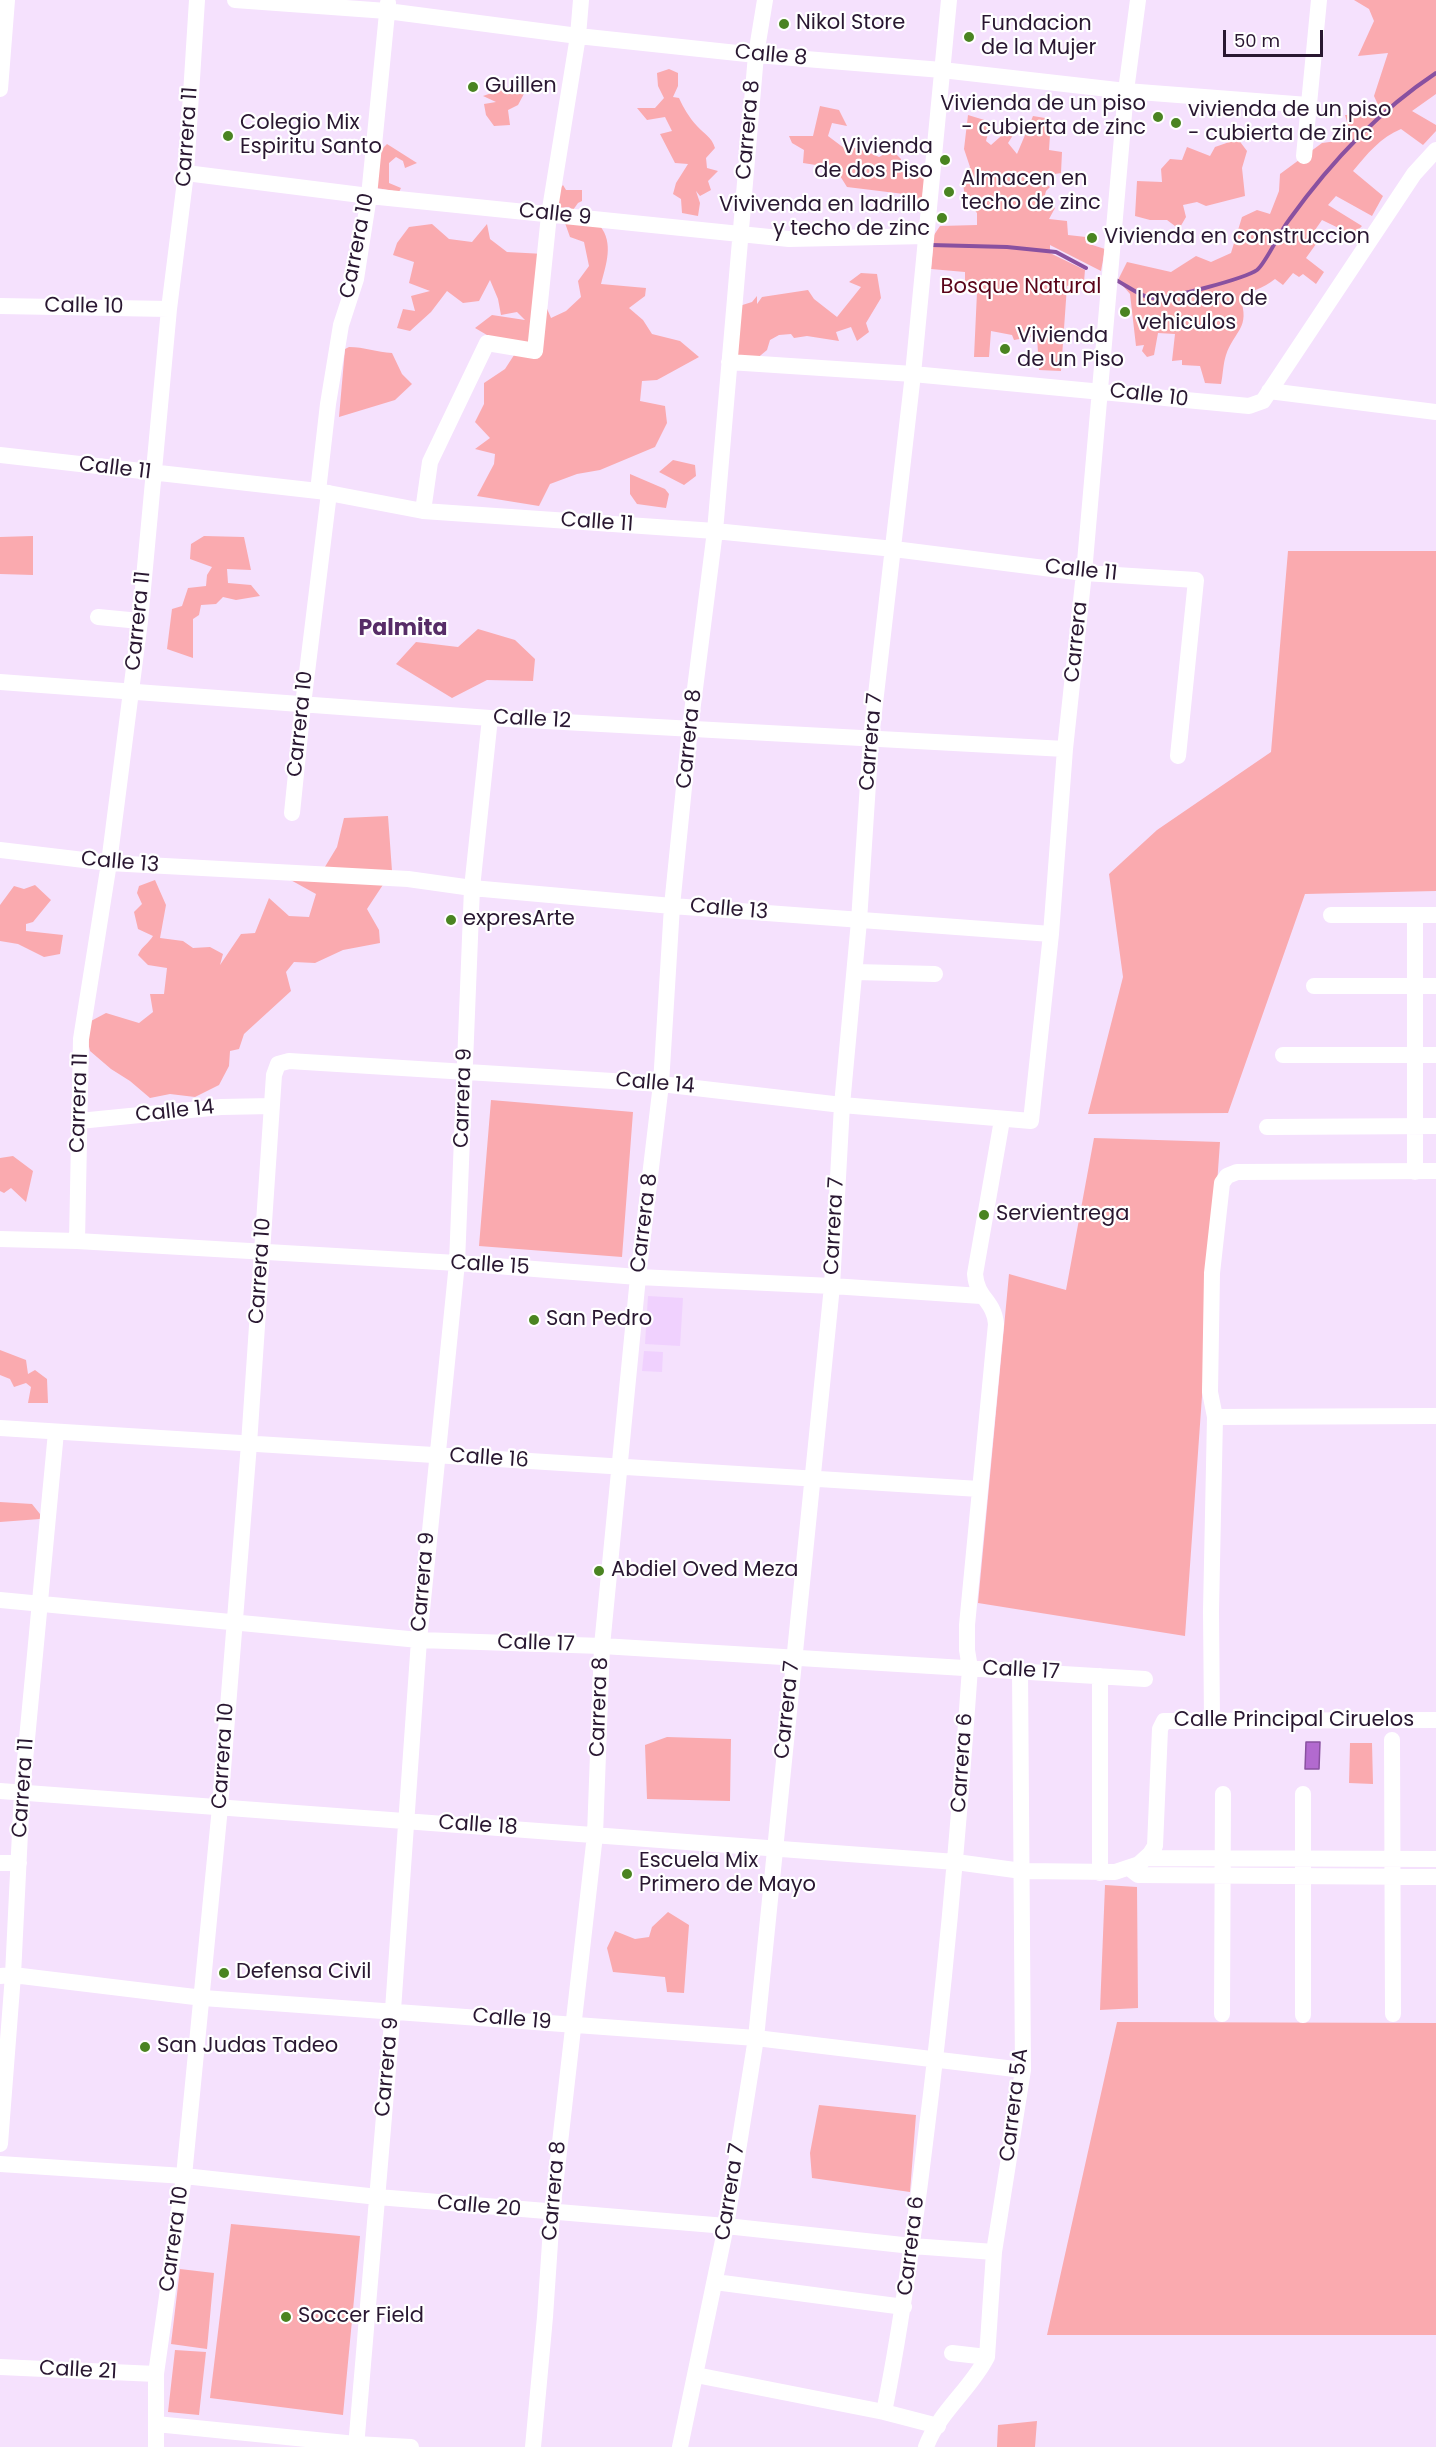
<!DOCTYPE html>
<html>
<head>
<meta charset="utf-8">
<style>
	body { margin:0 }
	#map { position:relative; width:1436px; height:2447px; overflow:hidden; background:#f5e1fd; font-family:Poppins,sans-serif }
	canvas { display:block }
	.scale { position:absolute; left:1223px; top:30px; width:100px; height:27px; box-sizing:border-box; border:3px solid #291731; border-top:0; padding-left:8px; font-size:18px; line-height:21px; white-space:nowrap; color:#291731; -webkit-text-stroke:4px #fff; paint-order:stroke }
</style>
</head>
<body>
<div id="map">
<canvas width="1436" height="2447"></canvas>
<div class="scale">50 m</div>
</div>
<script>
const g = document.querySelector('canvas').getContext('2d');
g.lineJoin = 'round';
function fill(path, color) { g.fillStyle = color; g.fill(path, 'evenodd'); }
function strokePath(path, color, width, dash) { g.strokeStyle = color; g.lineWidth = width; g.lineCap = dash ? 'butt' : 'round'; g.setLineDash(dash || []); g.stroke(path); }
function label(font, color, halo, rows, align = 'center') {
  g.font = font + ' Poppins,sans-serif'; g.lineWidth = 4.5; g.setLineDash([]); g.textBaseline = 'middle'; g.strokeStyle = halo; g.fillStyle = color; for (const [text, x, y, turn = 0] of rows) {
    g.save(); g.translate(x, y); g.rotate((+turn || 0) * Math.PI / 180); g.textAlign = isNaN(turn) ? turn : align; if (halo) g.strokeText(text, 0, 0); g.fillText(text, 0, 0); g.restore();
  }
}
fill(new Path2D(`
	M 648,1296 L 683,1298 L 680,1346 L 645,1344 Z
	M 644,1351 L 663,1352 L 662,1372 L 642,1371 Z`), '#f0d1fe');
fill(new Path2D(`
	M 1354,0 L 1436,0 L 1436,94 L 1412,111 L 1436,125 L 1436,131 L 1423,145 L 1401,129 C 1381,137 1367,154 1353,171 L 1383,196 L 1372,216 L 1336,196 L 1328,205 L 1362,226 L 1353,235 L 1322,220 L 1308,240 L 1316,244 L 1306,258 L 1324,272 L 1316,284 L 1303,274 L 1299,277 L 1293,273 L 1283,285 L 1275,279 C 1263,289 1252,290 1240,298 C 1251,328 1234,331 1226,355 C 1223,364 1223,375 1221,384 L 1205,383 L 1200,366 L 1182,365 L 1182,360 L 1172,361 L 1175,334 L 1158,333 L 1154,355 L 1147,357 L 1142,351 L 1144,345 L 1136,346 L 1130,294 L 1118,280 L 1127,262 L 1171,272 L 1196,256 L 1211,262 L 1231,253 L 1242,217 L 1257,210 L 1270,214 L 1279,191 L 1280,174 L 1322,143 L 1352,139 L 1345,115 L 1378,115 L 1379,107 L 1374,96 L 1388,53 L 1358,56 L 1374,21 L 1369,9 Z
	M 669,69 L 678,73 L 678,86 L 673,97 L 679,98 C 684,109 689,117 697,126 C 705,135 711,136 715,148 L 706,158 L 707,168 L 718,171 L 708,181 L 711,190 L 700,196 L 696,191 L 700,203 L 698,216 L 682,213 L 681,199 L 673,194 L 676,183 L 688,164 L 675,163 L 660,134 L 672,131 L 665,117 L 647,120 L 637,108 L 655,108 L 664,98 L 658,86 L 657,73 Z
	M 506,88 L 526,90 L 518,105 L 508,110 L 510,125 L 494,126 L 486,115 L 484,104 L 496,102 L 483,96 Z
	M 820,106 L 839,110 L 847,126 L 832,123 L 828,136 L 844,148 L 859,148 L 879,157 L 892,150 L 901,159 L 901,172 L 911,173 L 926,169 L 921,207 L 904,194 L 847,187 L 835,168 L 803,163 L 804,150 L 792,143 L 789,136 L 813,136 Z
	M 968,115 L 991,122 L 986,141 L 991,145 L 1008,130 L 1015,132 L 1008,143 L 1017,154 L 1033,116 L 1051,119 L 1049,150 L 1062,152 L 1061,173 L 1037,177 L 1050,187 L 1046,191 L 1044,199 L 1055,208 L 1049,219 L 1067,221 L 1068,235 L 1086,237 L 1086,243 L 1105,249 L 1101,271 L 1050,245 L 1050,253 L 1085,270 L 1084,282 L 1067,286 L 1061,371 L 1039,370 L 1037,336 L 1014,340 L 1012,335 L 991,331 L 989,357 L 974,357 L 977,292 L 965,286 L 965,272 L 931,269 L 934,235 L 940,226 L 977,225 L 977,213 C 963,197 959,186 970,167 L 964,149 Z
	M 1238,139 L 1247,151 L 1242,168 L 1245,196 L 1206,206 L 1197,202 L 1183,205 L 1186,217 L 1179,229 L 1167,220 L 1150,220 L 1135,216 L 1137,181 L 1162,182 L 1161,169 L 1170,159 L 1182,160 L 1187,147 L 1210,156 L 1215,147 Z
	M 387,144 L 417,163 L 405,168 L 403,161 L 396,157 L 389,163 L 389,183 L 401,188 L 399,192 L 377,188 L 381,150 Z
	M 563,185 L 566,190 L 582,190 L 582,201 L 578,203 L 573,210 L 569,207 L 560,208 L 556,205 L 558,191 Z
	M 565,223 L 600,226 C 614,243 606,265 601,284 L 646,288 L 645,296 L 629,308 L 643,320 L 652,334 L 680,341 L 699,357 L 657,380 L 642,381 L 640,401 L 665,406 L 667,423 L 655,447 L 600,470 L 577,474 L 550,484 L 539,506 L 477,496 L 494,464 L 495,454 L 475,449 L 490,438 L 475,422 L 484,404 L 484,383 L 505,369 L 516,352 L 475,328 L 492,315 L 525,320 L 517,312 L 501,315 L 498,299 L 490,280 L 479,301 L 463,303 L 447,291 L 431,312 L 410,331 L 397,328 L 403,309 L 415,311 L 411,296 L 430,291 L 409,283 L 414,262 L 393,255 L 397,243 L 409,227 L 432,224 L 449,239 L 472,242 L 487,224 L 490,239 L 507,252 L 544,254 L 545,304 L 551,318 L 566,311 L 581,297 L 578,281 L 589,266 L 584,242 L 570,237 Z
	M 861,273 L 877,274 L 881,298 L 866,323 L 869,332 L 857,341 L 851,327 L 836,332 L 839,341 L 807,336 L 794,338 L 791,334 L 779,335 L 770,340 L 767,350 L 755,360 L 731,359 L 736,307 L 752,302 L 757,296 L 757,304 L 762,297 L 808,290 L 814,299 L 837,317 L 861,287 L 849,282 Z
	M 349,347 C 364,347 377,352 392,353 L 402,374 L 412,384 L 395,400 L 339,417 L 345,349 Z
	M 673,460 L 695,465 L 696,476 L 684,485 L 659,472 Z
	M 630,474 L 665,489 L 669,494 L 666,508 L 637,504 L 630,494 Z
	M 33,536 L 33,575 L 0,574 L 0,537 Z
	M 204,536 L 244,537 L 251,570 L 227,569 L 228,583 L 251,585 L 260,596 L 236,600 L 223,597 L 216,604 L 201,605 L 199,615 L 193,619 L 193,658 L 167,649 L 172,609 L 182,606 L 188,588 L 206,586 L 207,575 L 212,567 L 190,559 L 191,544 Z
	M 1288,551 L 1436,551 L 1436,891 L 1305,894 L 1228,1113 L 1088,1114 L 1123,977 L 1109,874 L 1157,830 L 1271,752 Z
	M 478,629 L 515,640 L 535,659 L 533,681 L 487,680 L 452,698 L 396,664 L 416,642 L 458,647 Z
	M 388,816 L 392,871 L 367,909 L 379,930 L 380,943 L 343,950 L 315,963 L 294,962 L 286,972 L 291,991 L 244,1034 L 239,1049 L 230,1051 L 229,1066 L 219,1085 L 195,1097 L 170,1094 L 150,1098 L 130,1081 L 111,1069 L 90,1051 L 87,1038 L 91,1021 L 106,1013 L 139,1023 L 153,1012 L 150,994 L 164,994 L 167,968 L 148,965 L 138,955 C 142,946 148,944 153,936 L 138,929 L 134,912 L 142,904 L 137,893 L 139,886 L 155,880 L 166,905 L 160,938 L 183,941 L 193,948 L 210,947 L 223,954 L 220,965 L 241,934 L 255,933 L 269,898 L 289,916 L 309,917 L 316,894 L 287,878 L 320,875 L 337,847 L 344,818 Z
	M 35,885 L 51,900 L 33,922 L 26,924 L 26,931 L 63,935 L 60,954 L 44,957 L 18,944 L 0,941 L 0,905 L 14,886 L 24,889 Z
	M 491,1100 L 633,1112 L 622,1257 L 479,1246 Z
	M 1094,1138 L 1220,1142 L 1185,1636 L 978,1603 L 1009,1274 L 1066,1290 Z
	M 13,1156 L 33,1171 L 26,1202 L 11,1188 L 4,1193 L 0,1191 L 0,1158 Z
	M 0,1350 L 26,1360 L 28,1374 L 35,1370 L 47,1379 L 48,1403 L 28,1403 L 31,1387 L 26,1383 L 14,1387 L 10,1379 L 0,1375 Z
	M 0,1502 L 32,1504 L 40,1514 L 40,1519 L 0,1522 Z
	M 667,1737 L 731,1739 L 730,1801 L 647,1799 L 645,1745 Z
	M 1350,1743 L 1372,1743 L 1373,1784 L 1349,1783 Z
	M 1105,1885 L 1137,1887 L 1138,2008 L 1100,2010 Z
	M 668,1912 L 689,1925 L 684,1993 L 667,1992 L 665,1977 L 613,1972 L 607,1948 L 615,1931 L 635,1939 L 649,1937 L 652,1927 Z
	M 1117,2022 L 1436,2023 L 1436,2335 L 1047,2335 Z
	M 819,2105 L 916,2115 L 910,2192 L 812,2178 L 810,2153 Z
	M 231,2224 L 360,2236 L 343,2415 L 210,2398 Z
	M 180,2269 L 214,2273 L 207,2349 L 171,2344 Z
	M 175,2350 L 206,2352 L 199,2415 L 168,2412 Z
	M 1037,2421 L 1035,2447 L 997,2447 L 998,2425 Z`), '#faaaaf');
const water = new Path2D(`
	M 1306,1742 L 1320,1742 L 1319,1769 L 1305,1769 Z`);
fill(water, '#b26acf');
strokePath(water, '#8951a0', 1.5);
strokePath(new Path2D(`
	M 931,245 L 1007,247 L 1056,252 L 1086,268
	M 1116,280 C 1126,285 1141,297 1152,298 C 1166,300 1246,278 1257,270 C 1266,263 1280,231 1289,220 C 1330,163 1377,112 1436,73`), '#8951a0', 4);
strokePath(new Path2D(`
	M 235,0 L 387,11 L 578,36 L 756,55 L 942,70 L 1126,91 L 1308,105
	M 0,89 L 7,0
	M 1304,156 L 1319,0
	M 186,173 L 369,196 L 740,234 L 789,239 L 926,236
	M 0,306 L 169,309
	M 729,362 L 913,374 L 1249,406 L 1263,401 L 1414,174 L 1436,150
	M 1269,391 L 1436,412
	M 0,455 L 318,491 L 423,511 L 715,531 L 894,549 L 1084,573 L 1196,580 L 1178,756
	M 318,491 L 328,404 L 341,325 L 356,279 L 369,196 L 388,3
	M 423,511 L 430,462 L 487,343 L 535,351 L 549,215 L 578,36 L 581,0
	M 98,617 L 140,621
	M 0,682 L 490,718 L 1065,749
	M 292,813 L 303,705 L 329,493
	M 0,850 L 109,863 L 408,879 L 472,888 L 672,906 L 1051,934
	M 1331,915 L 1436,915
	M 855,972 L 935,974
	M 1314,986 L 1436,986
	M 1283,1055 L 1436,1055
	M 79,1121 L 221,1107 L 272,1106
	M 1267,1127 L 1436,1126
	M 1415,1172 L 1415,915
	M 0,1239 L 77,1241 L 457,1263 L 638,1277 L 832,1286 L 981,1296
	M 77,1241 L 81,1039 L 109,863 L 140,621 L 169,309 L 186,173 L 197,0
	M 1215,1417 L 1436,1416
	M 0,1428 L 979,1489
	M 0,1600 L 419,1640 L 602,1646 L 1145,1679
	M 1212,1721 L 1211,1611 L 1215,1417 L 1210,1392 L 1212,1273 L 1222,1183 L 1227,1176 L 1237,1172 L 1436,1171
	M 1392,1740 L 1393,2014
	M 0,1791 L 956,1862 L 1022,1871 L 1115,1872 L 1139,1864 L 1150,1854 L 1155,1846 L 1160,1729 L 1164,1721 L 1436,1720
	M 1303,1794 L 1303,2015
	M 1146,1858 L 1436,1859
	M 0,1863 L 19,1863
	M 1129,1868 L 1138,1875 L 1436,1877
	M 1100,1873 L 1100,1676
	M 0,1976 L 13,1975 L 203,1998 L 756,2038 L 1023,2070
	M 1222,2014 L 1223,1794
	M 0,2144 L 13,1975 L 22,1792 L 56,1432
	M 0,2164 L 184,2176 L 378,2197 L 726,2226 L 912,2246 L 994,2252
	M 715,2282 L 904,2307
	M 952,2353 L 987,2357
	M 0,2367 L 156,2374
	M 696,2375 L 884,2412 L 938,2426
	M 884,2412 C 902,2323 914,2233 925,2143 C 945,1985 959,1827 970,1668 L 967,1650 L 967,1625 L 996,1324 C 994,1300 977,1299 975,1274 L 1002,1120
	M 156,2424 L 356,2444 L 411,2447
	M 156,2447 L 156,2374 L 184,2176 L 220,1807 L 249,1444 L 274,1075 L 278,1064 L 289,1061 L 661,1084 L 842,1105 L 1031,1121 L 1051,934 L 1065,749 L 1084,573 L 1126,91 L 1138,0
	M 356,2447 L 393,2010 L 419,1640 L 457,1263 L 472,888 L 490,718
	M 533,2447 L 545,2317 L 552,2213 L 595,1835 L 602,1646 L 638,1277 L 661,1084 L 672,906 L 690,728 L 715,531 L 756,55 L 765,0
	M 680,2447 L 726,2226 L 756,2038 L 832,1286 L 842,1105 L 859,921 L 871,738 L 913,374 L 949,0
	M 926,2447 C 938,2413 971,2389 987,2357 L 994,2252 L 1023,2070 L 1020,1670`), '#fff', 16);
for (const [x, y, r, color] of [
	[784,24,6,"#4a8421"],
	[969,37,6,"#4a8421"],
	[473,87,6,"#4a8421"],
	[1158,117,6,"#4a8421"],
	[1176,123,6,"#4a8421"],
	[228,136,6,"#4a8421"],
	[945,160,6,"#4a8421"],
	[949,192,6,"#4a8421"],
	[942,218,6,"#4a8421"],
	[1092,238,6,"#4a8421"],
	[1125,312,6,"#4a8421"],
	[1005,349,6,"#4a8421"],
	[451,920,6,"#4a8421"],
	[984,1215,6,"#4a8421"],
	[534,1320,6,"#4a8421"],
	[599,1571,6,"#4a8421"],
	[627,1874,6,"#4a8421"],
	[224,1973,6,"#4a8421"],
	[145,2047,6,"#4a8421"],
	[286,2317,6,"#4a8421"]
]) { const dot = new Path2D(); dot.arc(x, y, r, 0, 2 * Math.PI); g.fillStyle = color; g.fill(dot); strokePath(dot, '#fff', 2); }
label('21px', '#291731', '#fff', [
	["Nikol Store",796,24],
	["Fundacion",981,25],
	["de la Mujer",981,49],
	["Guillen",485,87],
	["Vivienda de un piso",1146,105,"right"],
	["- cubierta de zinc",1146,129,"right"],
	["vivienda de un piso",1188,111],
	["- cubierta de zinc",1188,135],
	["Colegio Mix",240,124],
	["Espiritu Santo",240,148],
	["Vivienda",933,148,"right"],
	["de dos Piso",933,172,"right"],
	["Almacen en",961,180],
	["techo de zinc",961,204],
	["Vivivenda en ladrillo",930,206,"right"],
	["y techo de zinc",930,230,"right"],
	["Vivienda en construccion",1104,238],
	["Lavadero de",1137,300],
	["vehiculos",1137,324],
	["Vivienda",1017,337],
	["de un Piso",1017,361],
	["expresArte",463,920],
	["Servientrega",996,1215],
	["San Pedro",546,1320],
	["Abdiel Oved Meza",611,1571],
	["Escuela Mix",639,1862],
	["Primero de Mayo",639,1886],
	["Defensa Civil",236,1973],
	["San Judas Tadeo",157,2047],
	["Soccer Field",298,2317]
], 'left');
label('21px', '#291731', '#fff', [
	["Calle 8",771,56,5],
	["Carrera 8",749,130,-85],
	["Carrera 11",188,137,-86],
	["Calle 9",555,215,6],
	["Carrera 10",358,246,-79],
	["Calle 10",84,307,1],
	["Calle 10",1149,396,7],
	["Calle 11",115,469,7],
	["Calle 11",597,523,4],
	["Calle 11",1081,571,6],
	["Carrera 11",139,621,-84],
	["Carrera",1077,642,-84],
	["Calle 12",532,720,3],
	["Carrera 10",301,724,-84],
	["Carrera 8",690,739,-84],
	["Carrera 7",872,742,-85],
	["Calle 13",120,863,5],
	["Calle 13",729,910,5],
	["Calle 14",655,1084,5],
	["Carrera 9",464,1098,-88],
	["Carrera 11",80,1103,-88],
	["Calle 14",175,1112,-6],
	["Carrera 8",645,1223,-83],
	["Carrera 7",835,1226,-87],
	["Calle 15",490,1266,4],
	["Carrera 10",261,1271,-86],
	["Calle 16",489,1459,4],
	["Carrera 9",424,1582,-85],
	["Calle 17",536,1644,2],
	["Calle 17",1021,1671,3],
	["Carrera 8",600,1707,-88],
	["Carrera 7",788,1710,-84],
	["Calle Principal Ciruelos",1294,1721],
	["Carrera 10",224,1756,-86],
	["Carrera 6",963,1763,-86],
	["Carrera 11",24,1788,-86],
	["Calle 18",478,1826,4],
	["Calle 19",512,2020,5],
	["Carrera 9",388,2067,-85],
	["Carrera 5A",1015,2105,-83],
	["Carrera 8",555,2191,-85],
	["Carrera 7",731,2192,-81],
	["Calle 20",479,2207,5],
	["Carrera 10",175,2239,-82],
	["Carrera 6",912,2246,-83],
	["Calle 21",78,2371,3]
]);
label('21px', '#5a0419', '#fff', [
	["Bosque Natural",1021,288]
]);
label('bold 22px', '#572d67', '#fff', [
	["Palmita",403,629]
]);
</script>
</body>
</html>
